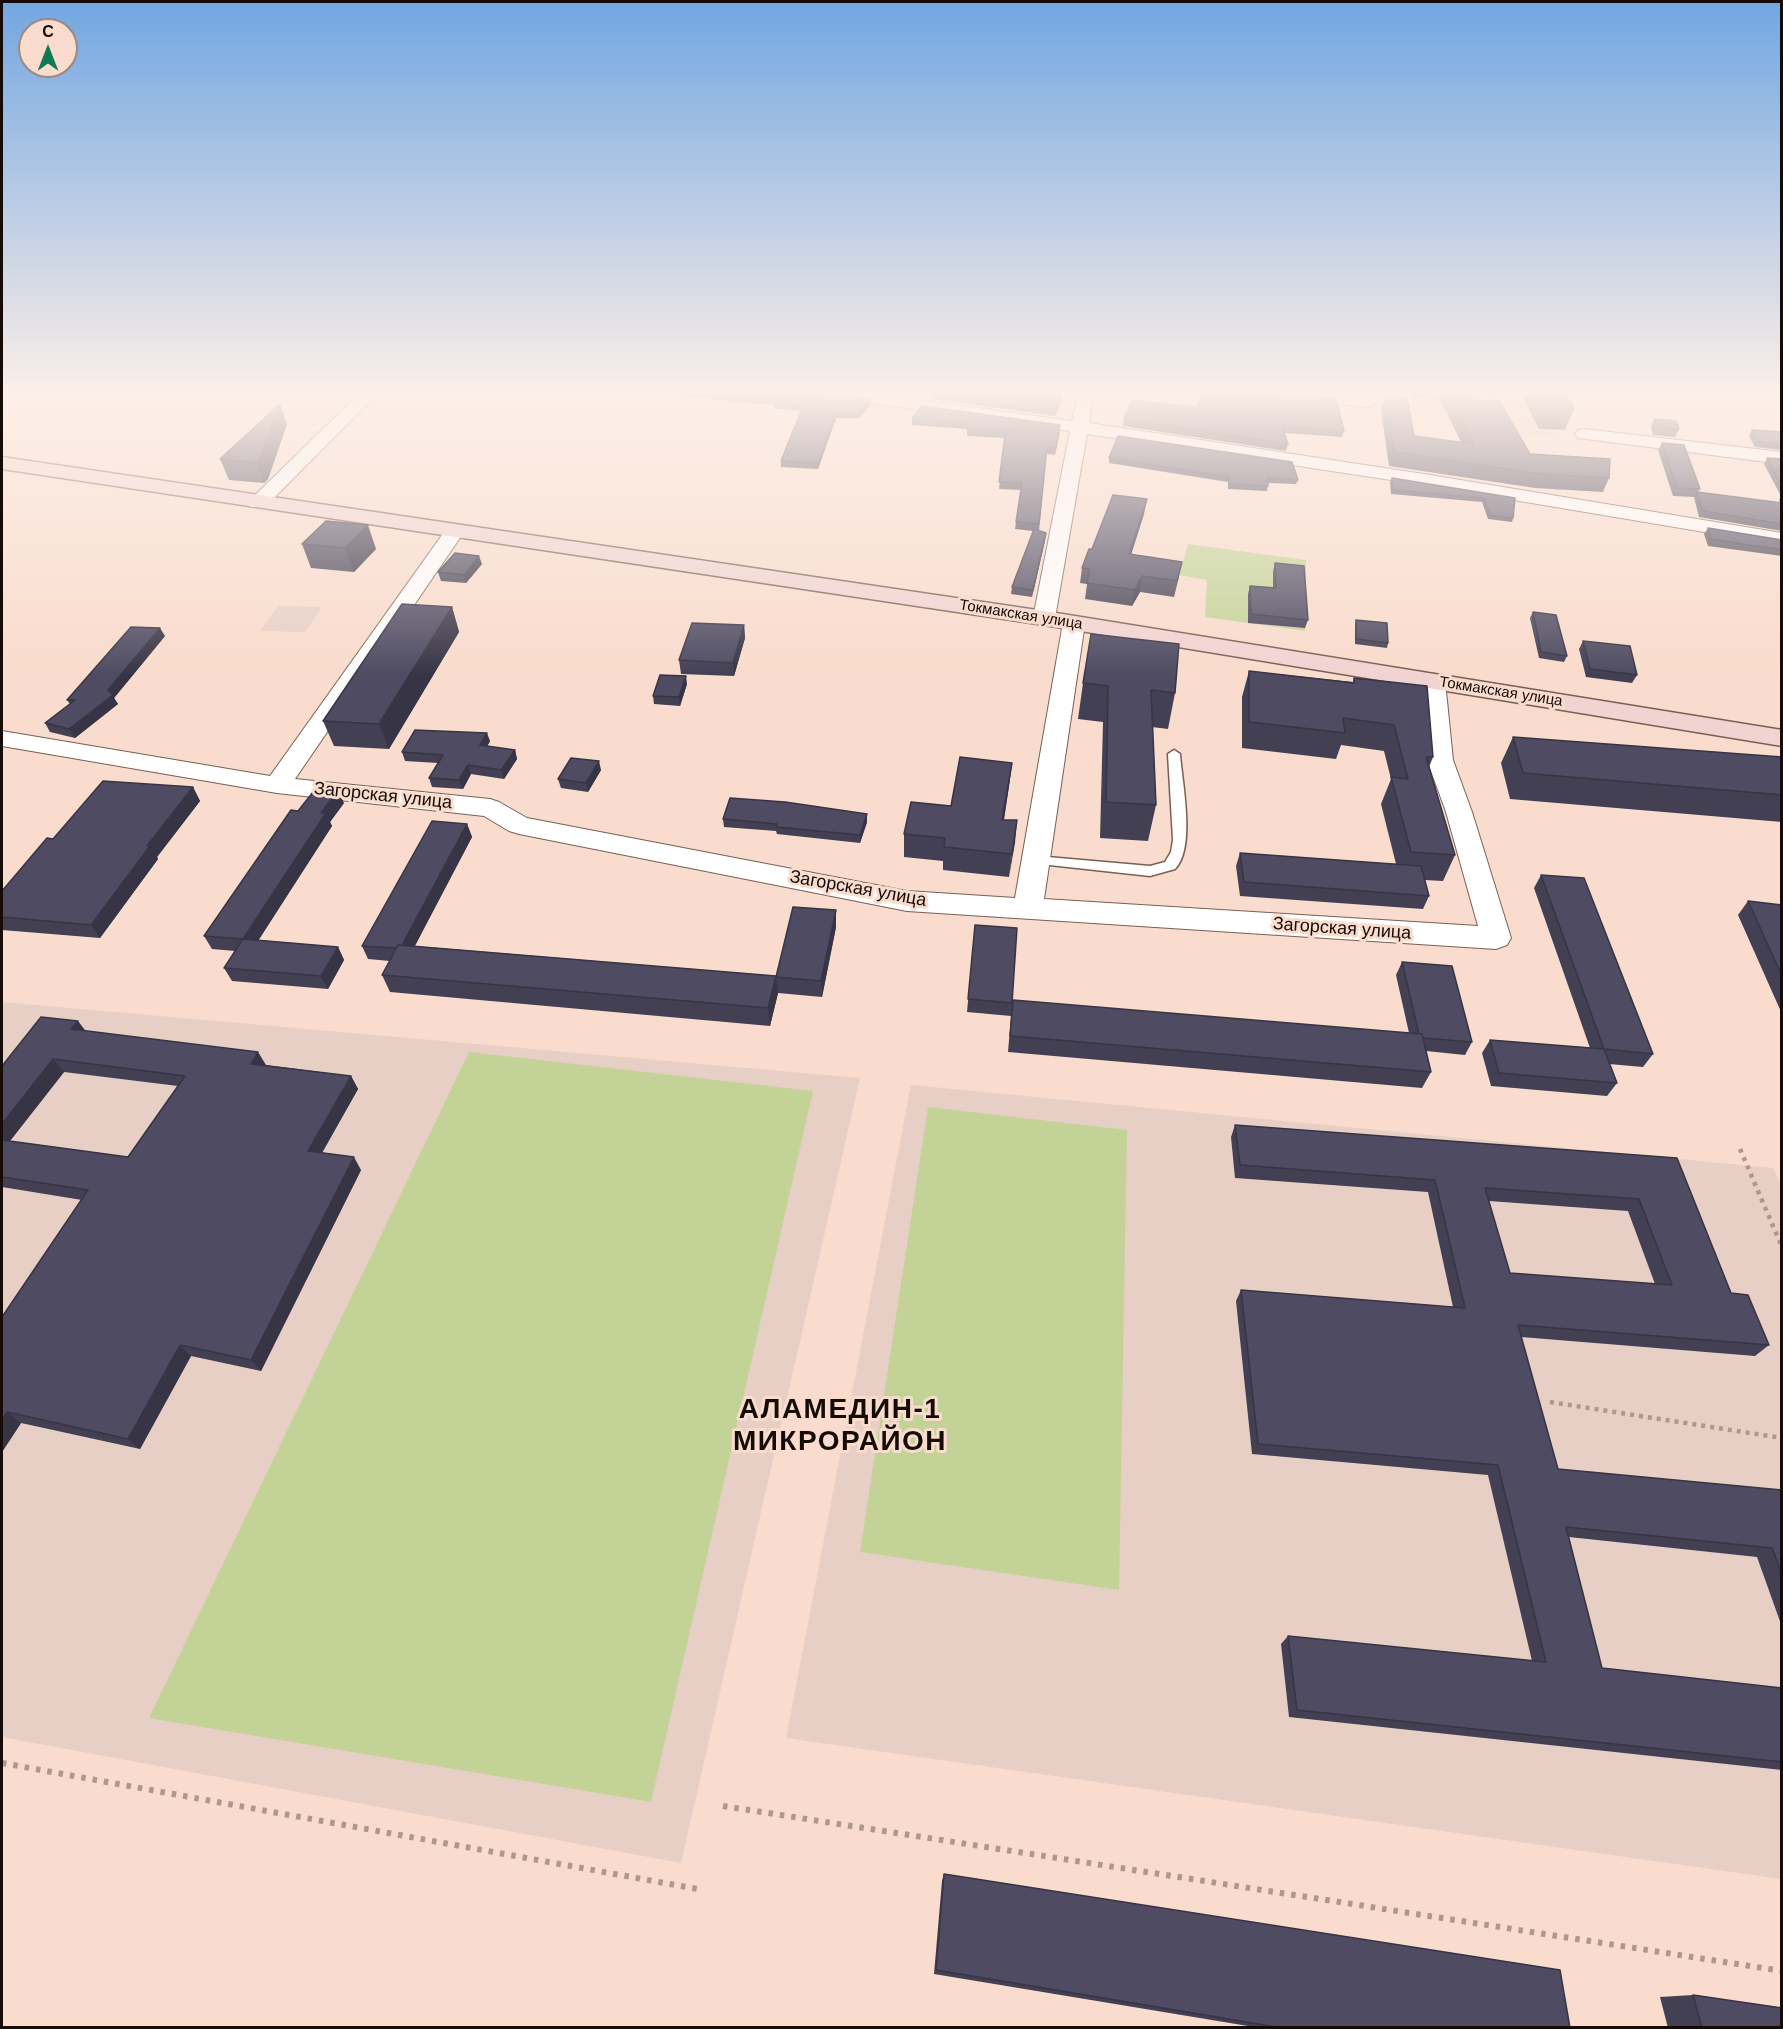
<!DOCTYPE html>
<html>
<head>
<meta charset="utf-8">
<style>
	body { margin:0 }
	#map { position:relative; width:1783px; height:2029px; overflow:hidden; background:#f9dccd; font-family:Arial,sans-serif }
	canvas { display:block }
	.frame { position:absolute; inset:0; border:3px solid #160c07; pointer-events:none }
	.north { position:absolute; left:18px; top:18px; width:60px; height:60px; box-sizing:border-box; background:#f9dccd; border:2px solid #9e897e; border-radius:50%; rotate:0deg; font-size:16px; font-weight:700; line-height:24px; text-align:center; color:#160c07 }
	.north::after { content:''; display:block; margin:auto; width:21px; height:27px; background:#127a53; clip-path:polygon(50% 0,100% 100%,50% 72%,0 100%) }
</style>
</head>
<body>
<div id="map">
<canvas width="1783" height="2029"></canvas>
<div class="frame"></div>
<div class="north">С</div>
</div>
<script>
const g = document.querySelector('canvas').getContext('2d');
g.lineJoin = 'round';
function fill(path, color) { g.fillStyle = color; g.fill(path, 'evenodd'); }
function strokePath(path, color, width, dash) { g.strokeStyle = color; g.lineWidth = width; g.lineCap = dash ? 'butt' : 'round'; g.setLineDash(dash || []); g.stroke(path); }
function label(font, color, halo, rows, align = 'center') {
  g.font = font + ' Arial,sans-serif'; g.lineWidth = 6; g.setLineDash([]); g.textBaseline = 'middle'; g.strokeStyle = halo; g.fillStyle = color; for (const [text, x, y, turn = 0] of rows) {
    g.save(); g.translate(x, y); g.rotate((+turn || 0) * Math.PI / 180); g.textAlign = isNaN(turn) ? turn : align; if (halo) g.strokeText(text, 0, 0); g.fillText(text, 0, 0); g.restore();
  }
}
fill(new Path2D(`
	M 1402,392 L 1548,392 L 1555,438 L 1462,430 Z`), '#f2cfbc');
fill(new Path2D(`
	M 278,606 L 279,606 L 322,607 L 305,632 L 260,631 Z
	M 2,1002 L 860,1078 L 681,1863 L 2,1737 Z
	M 911,1085 L 1773,1168 L 1782,1186 L 1781,1879 L 786,1738 Z`), '#e7cfc5');
fill(new Path2D(`
	M 1188,544 L 1306,560 L 1305,631 L 1205,617 L 1207,580 L 1179,575 Z
	M 469,1052 L 813,1091 L 651,1802 L 149,1718 Z
	M 928,1107 L 1127,1130 L 1119,1590 L 860,1552 Z`), '#c3d398');
const lane = new Path2D(`
	M 1477,392 L 1485,392 L 1493,405 L 1492,407 L 1486,407 Z
	M 1174,750 L 1180,754 C 1182,782 1196,848 1175,869 L 1150,876 L 1031,863 L 1029,860 L 1031,857 L 1036,856 L 1150,866 L 1165,862 L 1171,852 L 1173,840 L 1168,754 Z`);
const street = new Path2D(`
	M 361,392 L 379,392 L 265,507 L 251,507 L 248,503 L 251,499 Z
	M 818,392 L 862,392 L 1072,421 L 1078,392 L 1094,392 L 1089,423 L 1424,474 L 1782,533 L 1782,545 L 1424,485 L 1087,434 L 1055,618 L 1052,623 L 1044,625 L 1036,623 L 1033,618 L 1070,431 L 827,397 L 821,396 Z
	M 1255,392 L 1313,392 L 1367,397 L 1373,398 L 1376,402 L 1373,406 L 1367,407 L 1264,397 L 1258,396 Z
	M 1584,429 L 1782,452 L 1782,464 L 1578,438 L 1575,434 L 1578,430 Z
	M 454,526 L 461,528 L 464,532 L 295,779 L 490,799 L 499,802 L 527,818 L 907,891 L 1015,898 L 1063,623 L 1066,618 L 1074,616 L 1082,618 L 1085,623 L 1044,899 L 1478,926 L 1446,812 L 1427,760 L 1421,681 L 1425,676 L 1433,674 L 1441,676 L 1445,681 L 1453,760 L 1472,812 L 1511,938 L 1507,945 L 1496,949 L 907,911 L 519,834 L 509,831 L 484,816 L 277,793 L 2,746 L 2,731 L 270,776 L 447,528 Z`);
const secondary = new Path2D(`
	M 2,457 L 1044,611 L 1782,730 L 1782,746 L 1044,625 L 2,469 Z`);
strokePath(lane, '#796053', 3);
strokePath(street, '#796053', 2);
strokePath(secondary, '#796053', 3);
strokePath(new Path2D(`
	M 1740,1149 L 1782,1247
	M 1550,1402 L 1782,1438`), '#ae978b', 4.5, [4, 5]);
strokePath(new Path2D(`
	M 2,1763 L 703,1890
	M 723,1806 L 1782,1971`), '#ae978b', 6, [4.5, 7]);
fill(lane, '#fff');
fill(street, '#fff');
fill(secondary, '#f1d3d2');
fill(new Path2D(`
	M 646,392 L 820,392 L 820,393 L 870,400 L 870,405 L 859,418 L 836,418 L 818,469 L 781,467 L 781,461 L 801,411 L 774,408 L 774,405 L 646,393 Z
	M 1063,392 L 1063,396 L 1055,416 L 933,399 L 933,396 Z
	M 1411,392 L 1474,392 L 1479,400 L 1530,454 L 1609,478 L 1603,492 L 1535,488 L 1389,466 L 1381,410 L 1386,396 L 1414,436 L 1461,442 L 1440,399 L 1414,398 Z
	M 1520,392 L 1565,392 L 1574,409 L 1565,430 L 1539,429 Z
	M 1132,400 L 1344,431 L 1342,437 L 1285,433 L 1288,444 L 1286,451 L 1123,426 L 1124,419 Z
	M 922,406 L 1060,432 L 1055,455 L 1046,454 L 1039,531 L 1046,533 L 1045,540 L 1032,597 L 1011,594 L 1012,587 L 1033,531 L 1015,529 L 1021,490 L 999,489 L 1005,438 L 967,436 L 967,429 L 912,425 L 912,418 Z
	M 1654,419 L 1679,429 L 1675,437 L 1653,435 L 1651,427 Z
	M 287,424 L 268,479 L 264,483 L 229,480 L 220,459 Z
	M 1752,430 L 1782,432 L 1782,450 L 1755,447 L 1749,436 Z
	M 1662,443 L 1700,489 L 1698,492 L 1780,503 L 1779,500 L 1781,496 L 1764,464 L 1767,458 L 1782,459 L 1782,531 L 1699,517 L 1694,497 L 1673,496 L 1658,450 Z
	M 1109,458 L 1298,480 L 1296,484 L 1268,483 L 1267,491 L 1228,489 L 1228,482 L 1109,463 Z
	M 1392,478 L 1515,498 L 1513,518 L 1512,522 L 1488,519 L 1482,502 L 1391,494 L 1390,482 Z
	M 1144,514 L 1131,555 L 1179,577 L 1174,597 L 1140,592 L 1132,606 L 1085,599 L 1087,584 L 1080,583 L 1082,568 L 1092,549 Z
	M 1708,528 L 1782,540 L 1782,556 L 1708,546 L 1704,534 Z
	M 302,544 L 376,549 L 354,572 L 311,568 Z
	M 1275,563 L 1308,620 L 1305,628 L 1248,623 L 1248,594 L 1250,586 L 1273,588 L 1273,572 Z
	M 482,564 L 466,583 L 441,581 L 438,572 Z
	M 452,607 L 459,632 L 389,749 L 334,746 L 323,721 Z
	M 1533,612 L 1567,656 L 1564,662 L 1539,658 L 1530,618 Z
	M 1356,620 L 1388,643 L 1387,648 L 1355,644 L 1355,624 Z
	M 744,625 L 745,638 L 734,676 L 681,674 L 679,660 Z
	M 165,636 L 114,698 L 118,704 L 75,738 L 50,732 L 45,723 L 70,704 L 67,700 Z
	M 1583,641 L 1637,675 L 1632,683 L 1586,677 L 1579,649 Z
	M 1249,671 L 1353,682 L 1354,678 L 1433,757 L 1429,767 L 1455,855 L 1443,881 L 1425,880 L 1429,896 L 1423,909 L 1240,896 L 1236,866 L 1240,853 L 1396,864 L 1381,804 L 1391,779 L 1384,751 L 1341,745 L 1336,759 L 1242,748 L 1242,697 Z
	M 1083,683 L 1175,693 L 1168,729 L 1152,727 L 1156,805 L 1148,841 L 1100,838 L 1103,722 L 1078,719 Z
	M 687,684 L 680,706 L 654,704 L 653,696 Z
	M 1513,737 L 1782,757 L 1782,822 L 1510,799 L 1501,763 Z
	M 490,741 L 487,746 L 515,750 L 517,759 L 504,779 L 471,774 L 463,789 L 432,787 L 429,778 L 438,763 L 405,761 L 402,752 Z
	M 1012,763 L 1009,786 L 1004,820 L 1017,820 L 1009,877 L 943,870 L 943,861 L 904,857 L 904,834 L 951,806 Z
	M 601,770 L 588,792 L 561,788 L 558,779 Z
	M 193,787 L 200,801 L 157,857 L 158,859 L 100,938 L 2,930 L 2,891 L 53,839 Z
	M 344,803 L 330,822 L 332,826 L 258,940 L 338,947 L 344,960 L 328,989 L 232,981 L 224,968 L 235,951 L 212,949 L 204,936 L 298,811 Z
	M 723,819 L 867,822 L 860,843 L 777,834 L 776,831 L 724,827 Z
	M 467,824 L 472,837 L 415,946 L 776,976 L 836,927 L 822,997 L 778,993 L 770,1026 L 390,992 L 382,975 L 390,961 L 368,959 L 362,946 Z
	M 1541,875 L 1653,1054 L 1643,1067 L 1609,1064 L 1617,1083 L 1607,1096 L 1491,1086 L 1482,1053 L 1490,1040 L 1590,1048 L 1534,888 Z
	M 1748,901 L 1782,905 L 1782,1014 L 1738,915 Z
	M 975,925 L 1012,1003 L 1409,1033 L 1396,975 L 1402,962 L 1472,1042 L 1465,1055 L 1426,1051 L 1431,1072 L 1422,1088 L 1008,1052 L 1011,1016 L 967,1012 Z
	M 86,1031 L 266,1065 L 351,1076 L 358,1089 L 322,1153 L 361,1170 L 261,1371 L 191,1356 L 140,1449 L 21,1423 L 2,1452 L 2,1317 L 82,1200 L 2,1187 L 2,1066 ZM 64,1072 L 178,1086 L 128,1157 L 10,1141 Z
	M 1235,1125 L 1677,1158 L 1731,1293 L 1769,1345 L 1755,1356 L 1521,1337 L 1558,1469 L 1782,1490 L 1782,1627 L 1757,1557 L 1569,1537 L 1602,1668 L 1782,1688 L 1782,1770 L 1289,1717 L 1281,1644 L 1288,1636 L 1532,1661 L 1488,1475 L 1252,1454 L 1236,1301 L 1241,1290 L 1453,1307 L 1428,1192 L 1235,1178 L 1231,1137 ZM 1489,1201 L 1628,1211 L 1655,1284 L 1510,1273 Z
	M 944,1874 L 1570,2028 L 1260,2028 L 934,1974 L 942,1881 Z
	M 1693,1995 L 1782,2028 L 1668,2028 L 1660,1997 Z`), '#434054');
fill(new Path2D(`
	M 1063,392 L 1063,396 L 1055,416 L 1055,412 Z
	M 870,400 L 870,405 L 859,418 L 859,413 Z
	M 280,404 L 287,424 L 268,479 L 264,483 L 256,463 Z
	M 836,412 L 836,418 L 818,469 L 818,463 Z
	M 1147,499 L 1144,514 L 1126,570 L 1129,554 Z
	M 368,525 L 376,549 L 354,572 L 345,548 Z
	M 1046,533 L 1045,540 L 1032,597 L 1033,590 Z
	M 479,556 L 482,564 L 466,583 L 464,575 Z
	M 1142,576 L 1140,592 L 1132,606 L 1135,590 Z
	M 452,607 L 459,632 L 389,749 L 379,724 Z
	M 744,625 L 745,638 L 734,676 L 733,663 Z
	M 160,628 L 165,636 L 114,698 L 118,704 L 75,738 L 69,729 L 108,690 Z
	M 686,676 L 687,684 L 680,706 L 679,697 Z
	M 487,733 L 490,741 L 483,754 L 480,745 Z
	M 515,750 L 517,759 L 504,779 L 501,770 Z
	M 599,761 L 601,770 L 588,792 L 586,783 Z
	M 1012,763 L 1009,786 L 1000,843 L 1002,820 Z
	M 468,765 L 471,774 L 463,789 L 459,780 Z
	M 193,787 L 200,801 L 157,857 L 158,859 L 100,938 L 91,925 L 147,846 Z
	M 338,790 L 344,803 L 330,822 L 332,826 L 251,952 L 243,939 L 321,813 Z
	M 867,814 L 867,822 L 860,843 L 860,835 Z
	M 1017,820 L 1015,843 L 1009,877 L 1012,854 Z
	M 467,824 L 472,837 L 406,962 L 400,949 Z
	M 836,910 L 836,927 L 822,997 L 821,981 Z
	M 338,947 L 344,960 L 328,989 L 321,976 Z
	M 776,976 L 778,993 L 770,1026 L 768,1008 Z
	M 78,1021 L 88,1034 L 71,1029 Z
	M 258,1052 L 266,1065 L 259,1076 L 251,1064 Z
	M 53,1059 L 64,1072 L 2,1151 L 2,1124 Z
	M 351,1076 L 358,1089 L 316,1163 L 308,1151 Z
	M 354,1157 L 361,1170 L 261,1371 L 251,1360 Z
	M 180,1345 L 191,1356 L 140,1449 L 128,1439 Z
	M 7,1412 L 21,1423 L 2,1452 L 2,1420 Z`), '#373445');
const building = new Path2D(`
	M 680,392 L 820,392 L 820,393 L 870,400 L 859,413 L 836,412 L 818,463 L 781,461 L 803,406 L 773,403 L 775,400 Z
	M 936,392 L 1063,392 L 1055,412 L 933,396 Z
	M 1203,392 L 1260,392 L 1336,399 L 1344,431 L 1282,426 L 1288,444 L 1124,419 L 1132,400 L 1196,407 Z
	M 1448,392 L 1474,392 L 1479,400 L 1499,401 L 1530,454 L 1610,459 L 1609,478 L 1541,474 L 1394,452 L 1386,396 L 1407,398 L 1414,436 L 1474,444 Z
	M 1539,392 L 1565,392 L 1574,409 L 1548,408 Z
	M 280,404 L 260,458 L 256,463 L 220,459 Z
	M 922,406 L 1060,425 L 1056,448 L 1047,447 L 1039,524 L 1016,522 L 1022,483 L 999,482 L 1005,434 L 1011,431 L 967,429 L 968,422 L 912,418 Z
	M 1654,419 L 1676,421 L 1679,429 L 1657,427 Z
	M 1752,430 L 1782,432 L 1782,444 L 1758,441 Z
	M 1118,436 L 1292,462 L 1298,480 L 1267,478 L 1268,486 L 1229,484 L 1229,477 L 1109,458 Z
	M 1662,443 L 1684,445 L 1700,489 L 1677,488 Z
	M 1767,458 L 1782,459 L 1782,485 Z
	M 1392,478 L 1515,498 L 1513,518 L 1490,515 L 1484,498 L 1392,490 Z
	M 1697,492 L 1782,503 L 1782,524 L 1703,511 Z
	M 1113,495 L 1147,499 L 1129,554 L 1182,562 L 1177,581 L 1142,576 L 1135,590 L 1087,583 L 1090,569 L 1082,568 L 1089,549 L 1092,549 Z
	M 326,521 L 368,525 L 345,548 L 302,544 Z
	M 1708,528 L 1782,540 L 1782,550 L 1711,539 Z
	M 1034,529 L 1046,533 L 1033,590 L 1012,587 Z
	M 455,553 L 479,556 L 464,575 L 438,572 Z
	M 1275,563 L 1304,566 L 1308,620 L 1251,614 L 1250,586 L 1276,588 Z
	M 402,604 L 452,607 L 379,724 L 323,721 Z
	M 1533,612 L 1556,615 L 1567,656 L 1541,652 Z
	M 1356,620 L 1387,623 L 1388,643 L 1356,639 Z
	M 692,623 L 744,625 L 733,663 L 679,660 Z
	M 131,627 L 160,628 L 108,690 L 113,695 L 69,729 L 45,723 L 75,700 L 67,700 Z
	M 1091,634 L 1179,644 L 1175,693 L 1151,690 L 1156,805 L 1106,802 L 1108,686 L 1083,683 Z
	M 1583,641 L 1630,646 L 1637,675 L 1590,669 Z
	M 1249,671 L 1354,683 L 1354,678 L 1427,686 L 1433,757 L 1426,757 L 1455,855 L 1411,852 L 1391,777 L 1408,779 L 1394,725 L 1343,718 L 1345,733 L 1249,722 Z
	M 660,675 L 686,676 L 679,697 L 653,696 Z
	M 415,730 L 487,733 L 480,745 L 515,750 L 501,770 L 468,765 L 459,780 L 429,778 L 443,755 L 402,752 Z
	M 1513,737 L 1782,757 L 1782,795 L 1523,773 Z
	M 960,757 L 1012,763 L 1002,820 L 1017,820 L 1012,854 L 944,847 L 945,838 L 904,834 L 911,802 L 951,806 Z
	M 571,758 L 599,761 L 586,783 L 558,779 Z
	M 103,781 L 193,787 L 147,846 L 150,846 L 91,925 L 2,917 L 2,891 L 47,838 L 53,839 Z
	M 317,787 L 338,790 L 321,813 L 326,813 L 243,939 L 204,936 L 291,810 L 298,811 Z
	M 730,798 L 785,802 L 867,814 L 860,835 L 776,827 L 777,824 L 723,819 Z
	M 432,821 L 467,824 L 402,945 L 398,945 L 396,948 L 362,946 Z
	M 1240,853 L 1421,866 L 1429,896 L 1244,882 Z
	M 1541,875 L 1584,878 L 1653,1054 L 1604,1049 Z
	M 1748,901 L 1782,905 L 1782,976 Z
	M 793,907 L 836,910 L 821,981 L 776,977 Z
	M 975,925 L 1017,928 L 1012,1003 L 968,999 Z
	M 243,939 L 338,947 L 321,976 L 224,968 Z
	M 398,945 L 776,976 L 768,1008 L 382,975 Z
	M 1402,962 L 1452,966 L 1472,1042 L 1423,1038 L 1422,1034 L 1419,1034 Z
	M 1013,1000 L 1422,1034 L 1431,1072 L 1010,1036 Z
	M 41,1017 L 78,1021 L 71,1029 L 258,1052 L 251,1064 L 351,1076 L 308,1151 L 354,1157 L 251,1360 L 180,1345 L 128,1439 L 7,1412 L 2,1420 L 2,1317 L 88,1190 L 2,1177 L 2,1140 L 128,1157 L 185,1076 L 53,1059 L 2,1124 L 2,1066 Z
	M 1490,1040 L 1604,1049 L 1617,1083 L 1499,1073 Z
	M 1235,1125 L 1677,1158 L 1731,1293 L 1748,1295 L 1769,1345 L 1518,1325 L 1558,1469 L 1782,1490 L 1782,1574 L 1772,1548 L 1566,1527 L 1602,1668 L 1782,1688 L 1782,1762 L 1297,1710 L 1288,1636 L 1546,1662 L 1498,1465 L 1258,1444 L 1241,1290 L 1465,1308 L 1435,1180 L 1240,1165 ZM 1485,1188 L 1639,1199 L 1672,1285 L 1510,1273 Z
	M 944,1874 L 1560,1970 L 1570,2028 L 1282,2028 L 936,1970 Z
	M 1693,1995 L 1782,2008 L 1782,2028 L 1702,2028 Z`);
fill(building, '#4e4b62');
strokePath(building, '#373445', 1.5);
const sky = g.createLinearGradient(0, 0, 0, 676);
sky.addColorStop(0, '#72a6e1');
sky.addColorStop(0.58, '#fcefe8');
sky.addColorStop(1, '#fcefe800');
g.fillStyle = sky;
g.fillRect(0, 0, 1783, 676);
label('15px', '#160c07', '#f9dccd', [
	["Токмакская улица",1021,615,9],
	["Токмакская улица",1501,692,9]
]);
label('18px', '#160c07', '#f9dccd', [
	["Загорская улица",383,796,6],
	["Загорская улица",858,889,10],
	["Загорская улица",1342,929,4]
]);
g.letterSpacing = '1.5px';
label('bold 28px', '#160c07', '#f9dccd', [
	["АЛАМЕДИН-1",840,1410],
	["МИКРОРАЙОН",840,1442]
]);
g.letterSpacing = '0px';
</script>
</body>
</html>
